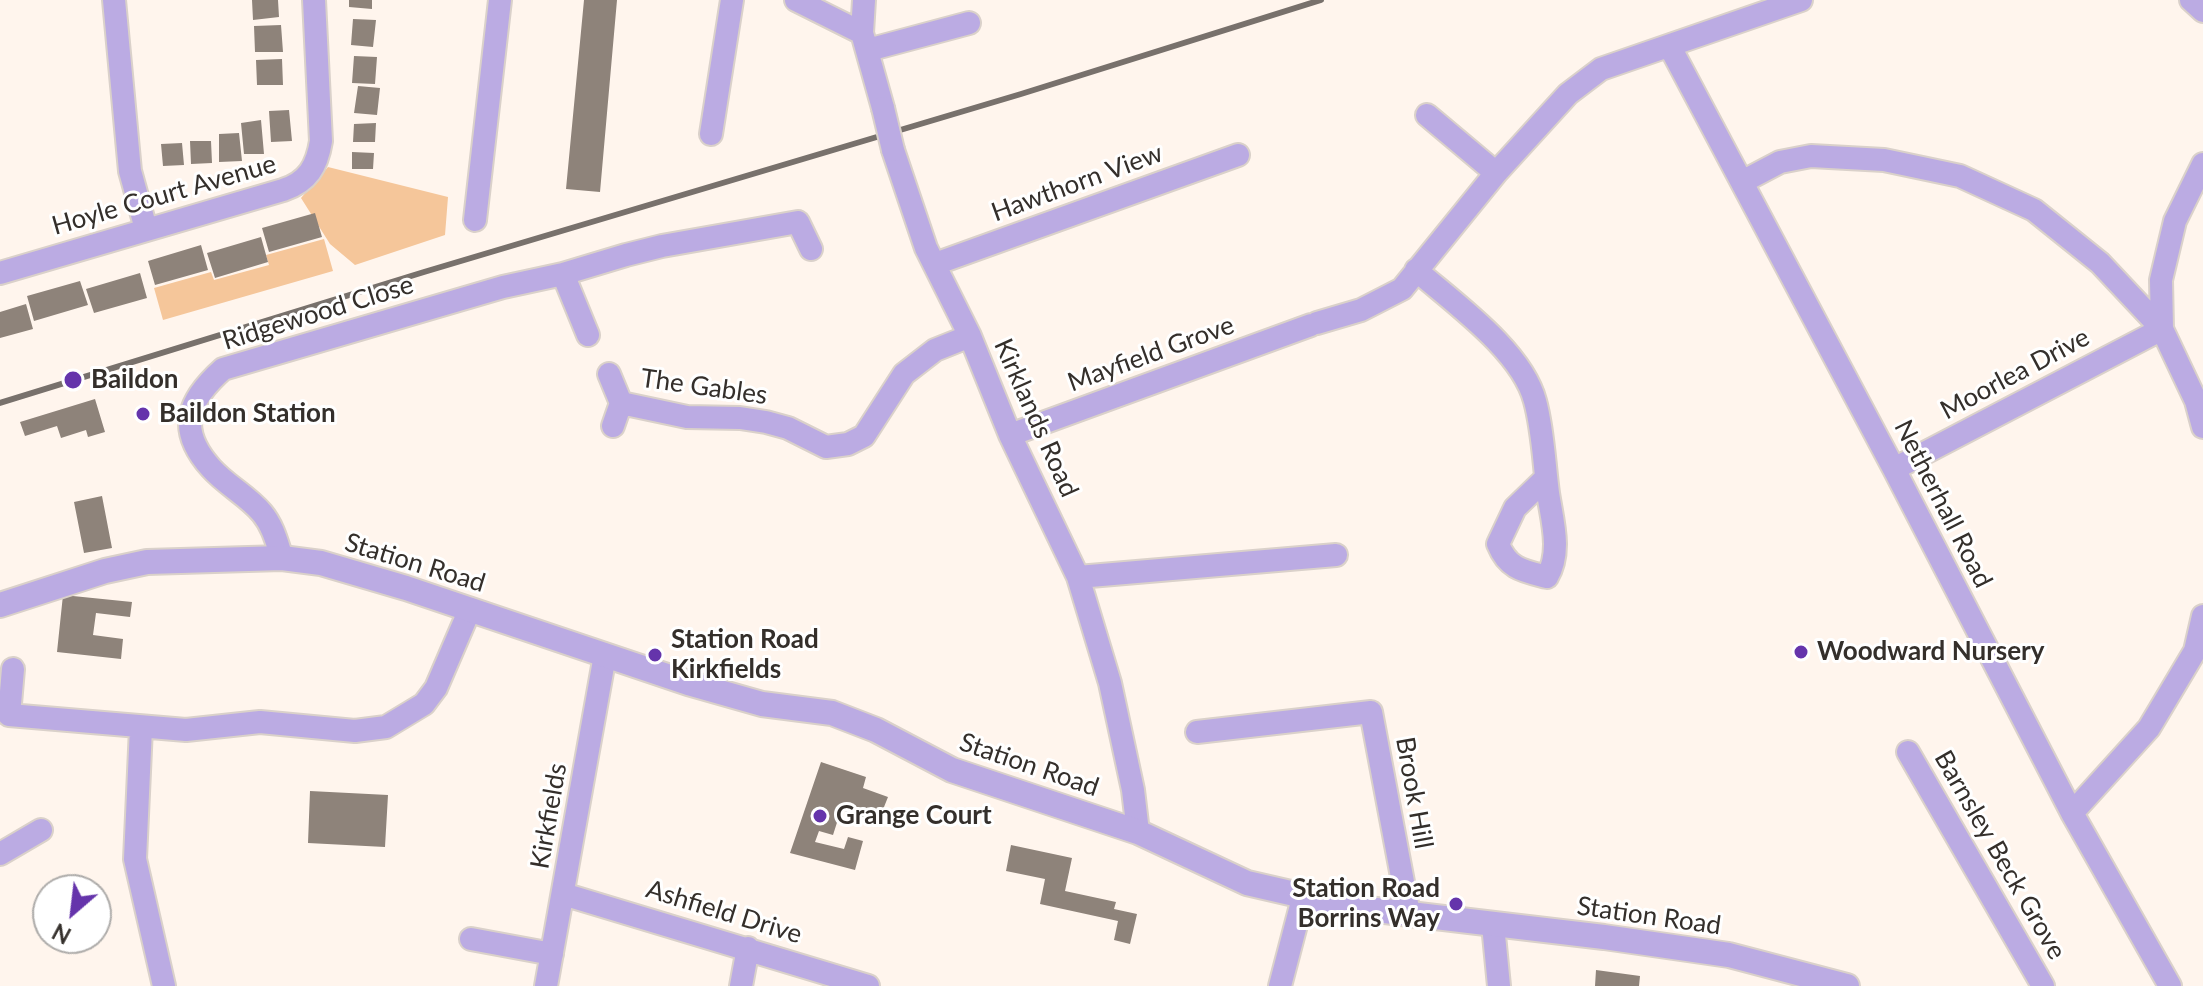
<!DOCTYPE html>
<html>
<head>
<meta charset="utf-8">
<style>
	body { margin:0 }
	#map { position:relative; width:2203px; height:986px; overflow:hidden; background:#fff5ed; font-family:Lato,sans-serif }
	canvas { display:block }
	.north { position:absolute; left:32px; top:874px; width:80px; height:80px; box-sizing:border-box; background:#fff; border:2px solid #aeacaa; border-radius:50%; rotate:208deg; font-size:22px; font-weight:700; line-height:32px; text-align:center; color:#342f2b }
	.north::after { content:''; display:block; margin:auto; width:28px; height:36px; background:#6534ab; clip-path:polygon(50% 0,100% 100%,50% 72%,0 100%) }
</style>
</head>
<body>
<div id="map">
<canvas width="2203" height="986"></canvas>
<div class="north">N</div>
</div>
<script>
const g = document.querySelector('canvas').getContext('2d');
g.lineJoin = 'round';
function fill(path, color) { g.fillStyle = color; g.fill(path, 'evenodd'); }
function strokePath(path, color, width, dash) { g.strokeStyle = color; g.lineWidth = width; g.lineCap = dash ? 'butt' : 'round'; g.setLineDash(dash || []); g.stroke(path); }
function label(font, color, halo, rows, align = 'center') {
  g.font = font + ' Lato,sans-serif'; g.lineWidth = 6; g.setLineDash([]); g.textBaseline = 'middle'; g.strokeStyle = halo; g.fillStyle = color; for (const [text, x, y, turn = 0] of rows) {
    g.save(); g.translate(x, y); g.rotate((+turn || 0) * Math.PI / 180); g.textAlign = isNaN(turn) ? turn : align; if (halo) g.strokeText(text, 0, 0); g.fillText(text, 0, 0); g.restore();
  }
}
fill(new Path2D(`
	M 328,167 L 448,197 L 445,235 L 355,265 L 330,244 L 301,198 Z
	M 324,239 L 333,271 L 163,320 L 154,288 L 211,272 L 214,280 L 269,265 L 266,255 Z`), '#f5c69a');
fill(new Path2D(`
	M 252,0 L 278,0 L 279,17 L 253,20 Z
	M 349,0 L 372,0 L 372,9 L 349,7 Z
	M 584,0 L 617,0 L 600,192 L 566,189 Z
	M 353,19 L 376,20 L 373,47 L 351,45 Z
	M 281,25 L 283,52 L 255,52 L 254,26 Z
	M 354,56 L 377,57 L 375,84 L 352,83 Z
	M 282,59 L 283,85 L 257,85 L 256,60 Z
	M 358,86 L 380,88 L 377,115 L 354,113 Z
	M 289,110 L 292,141 L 271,142 L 269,111 Z
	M 261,120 L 264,154 L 244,154 L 241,123 Z
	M 376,123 L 375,142 L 353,142 L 354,124 Z
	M 239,133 L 242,161 L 219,162 L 219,134 Z
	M 190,141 L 211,141 L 212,163 L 191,164 Z
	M 182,143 L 184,165 L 163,166 L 161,144 Z
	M 352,152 L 374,153 L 373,169 L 352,169 Z
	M 315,213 L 322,237 L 269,252 L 262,228 Z
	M 261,237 L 268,262 L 215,278 L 207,253 Z
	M 201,245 L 208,270 L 155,285 L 148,261 Z
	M 140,273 L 147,298 L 94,313 L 86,289 Z
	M 80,281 L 88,305 L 34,321 L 27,296 Z
	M 26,304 L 33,329 L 0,338 L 0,312 Z
	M 95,399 L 105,432 L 88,437 L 86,430 L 61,438 L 57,426 L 25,436 L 20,422 Z
	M 102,496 L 112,548 L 84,553 L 74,502 Z
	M 63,595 L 132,602 L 130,617 L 96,613 L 93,635 L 123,639 L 121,659 L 57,652 Z
	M 821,762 L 866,777 L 863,788 L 888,797 L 878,822 L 841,810 L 833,835 L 819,831 L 815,842 L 844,849 L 848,837 L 863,841 L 855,870 L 790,853 Z
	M 310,791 L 388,795 L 385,847 L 308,843 Z
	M 1011,845 L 1072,858 L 1065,891 L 1116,902 L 1114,909 L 1137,914 L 1130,944 L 1114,940 L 1118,921 L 1040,904 L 1045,879 L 1006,871 Z
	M 1596,970 L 1640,976 L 1639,986 L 1595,986 Z`), '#8e837a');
const minor = new Path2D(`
	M 114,0 L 130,171 L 146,229
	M 796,0 L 862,33
	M 864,0 L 862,33 L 883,108
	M 2191,0 L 2203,11
	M 1670,47 L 1894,469 L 2072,813 L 2170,986
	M 868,50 L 969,23
	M 1427,115 L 1496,173
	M 711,134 L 732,0
	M 893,150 L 926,248 L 970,336 L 1010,435 L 1078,577 L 1110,683 L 1133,790 L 1138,832
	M 2203,164 L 2175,221 L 2161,280 L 2162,329 L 2196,401 L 2203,427
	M 1742,182 L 1780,162 L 1811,156 L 1884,160 L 1960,176 L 2034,210 L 2100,263 L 2162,329 L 1894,469
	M 475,220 L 500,0
	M 935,264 L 1238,155
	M 1416,270 C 1454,303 1522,351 1535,401 C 1543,430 1544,463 1548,493 C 1552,520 1562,552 1547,577 C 1523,571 1508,569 1498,544 L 1515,508 L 1546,478
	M 0,273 L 283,190 C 308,182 317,166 321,141 L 314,0
	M 563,274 L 588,335
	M 1317,323 L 1361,310 L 1402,289 L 1496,173 L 1568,94 L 1601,69 L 1801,0
	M 609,374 L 621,403 L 613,426
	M 621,403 L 687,417 L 740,418 L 766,422 L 788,428 L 826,447 L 848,444 L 864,436 L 904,374 L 935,350 L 970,336
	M 1010,435 L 1311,325
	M 282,558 C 277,543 273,526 262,513 C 248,496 226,485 211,468 C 176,429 188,400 223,369 L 503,287 L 563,274 L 626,255 L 662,246 L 798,222 L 811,249
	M 1078,577 L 1336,555
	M 13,669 L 9,715 L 186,730 L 260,722 L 355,731 L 386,727 L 424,704 L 436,688 L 470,609
	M 141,728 L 135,859 L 164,986
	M 1197,732 L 1371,712 L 1409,914
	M 1908,752 L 2043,986
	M 2072,813 L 2149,728 L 2195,651 L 2203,616
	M 0,854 L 41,830
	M 563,894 L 868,986
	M 1493,925 L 1499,986
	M 471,939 L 552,954
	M 546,986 L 605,655
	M 741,986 L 748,948
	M 1280,986 L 1303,898`);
const tertiary = new Path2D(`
	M 0,605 L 105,571 L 147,562 L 282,558 L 321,563 L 406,588 L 688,683 L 762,704 L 832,713 L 876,730 L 952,770 L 1138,832 L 1247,883 L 1351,907 L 1604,937 L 1729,955 L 1847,986`);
strokePath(minor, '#dad1ca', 26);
strokePath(tertiary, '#dad1ca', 28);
strokePath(minor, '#bbabe3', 22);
strokePath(tertiary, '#bbabe3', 24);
strokePath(new Path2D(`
	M 0,403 L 424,272 L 1021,94 L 1321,0`), '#78716c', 6);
const minorBridge = new Path2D(`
	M 883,108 L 893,150`);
strokePath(minorBridge, '#dad1ca', 26, []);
strokePath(minorBridge, '#bbabe3', 22);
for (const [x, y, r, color] of [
	[73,380,10,"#6534ab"],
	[143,414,8,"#6534ab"],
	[1801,652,8,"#6534ab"],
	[655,655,8,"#6534ab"],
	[820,816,8,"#6534ab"],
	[1456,904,8,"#6534ab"]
]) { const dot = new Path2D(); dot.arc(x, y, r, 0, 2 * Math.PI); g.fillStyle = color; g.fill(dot); strokePath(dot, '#fff', 3); }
label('26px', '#342f2b', '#fff', [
	["Hawthorn View",1077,183,-20],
	["Hoyle Court Avenue",164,195,-16],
	["Ridgewood Close",318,313,-17],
	["Mayfield Grove",1151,354,-20],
	["Moorlea Drive",2015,374,-28],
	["The Gables",704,387,8],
	["Kirklands Road",1036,418,66],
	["Netherhall Road",1943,504,63],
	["Station Road",415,563,17],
	["Station Road",1029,765,19],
	["Brook Hill",1414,793,80],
	["Kirkfields",549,816,-80],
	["Barnsley Beck Grove",2000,855,60],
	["Ashfield Drive",724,912,17],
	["Station Road",1649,916,8]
]);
label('bold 26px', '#342f2b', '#fff', [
	["Baildon",91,380],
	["Baildon Station",159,414],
	["Station Road",671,640],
	["Kirkfields",671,670],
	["Woodward Nursery",1817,652],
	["Grange Court",836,816],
	["Station Road",1440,889,"right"],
	["Borrins Way",1440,919,"right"]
], 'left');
</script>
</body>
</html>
